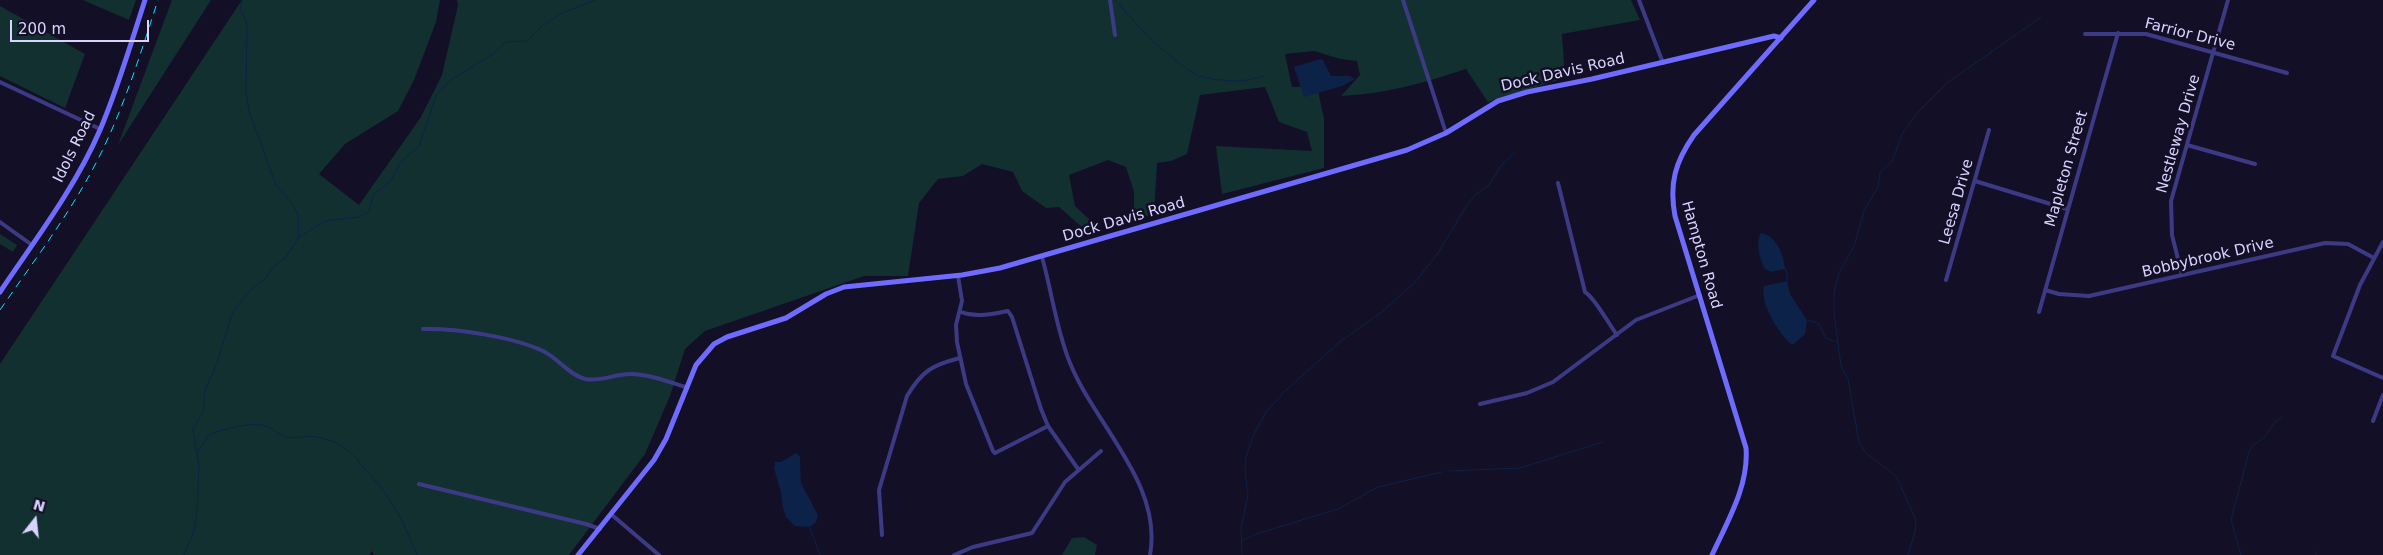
<!DOCTYPE html>
<html>
<head>
<meta charset="utf-8">
<style>
	body { margin:0 }
	#map { position:relative; width:2383px; height:555px; overflow:hidden; background:#130f26; font-family:"DejaVu Sans",sans-serif }
	canvas { display:block }
	.north { position:absolute; left:10px; top:495px; width:50px; height:50px; -webkit-text-stroke:4px #130f26; paint-order:stroke; rotate:16deg; font-size:14px; font-weight:700; line-height:20px; text-align:center; color:#d9d4ff }
	.north::after { content:''; display:block; margin:auto; width:18px; height:22px; background:#d9d4ff; clip-path:polygon(50% 0,100% 100%,50% 72%,0 100%) }
	.scale { position:absolute; left:10px; top:20px; width:139px; height:22px; box-sizing:border-box; border:2px solid #d9d4ff; border-top:0; padding-left:6px; font-size:15px; line-height:18px; white-space:nowrap; color:#d9d4ff; -webkit-text-stroke:4px #130f26; paint-order:stroke }
</style>
</head>
<body>
<div id="map">
<canvas width="2383" height="555"></canvas>
<div class="north">N</div>
<div class="scale">200 m</div>
</div>
<script>
const g = document.querySelector('canvas').getContext('2d');
g.lineJoin = 'round';
function fill(path, color) { g.fillStyle = color; g.fill(path, 'evenodd'); }
function strokePath(path, color, width, dash) { g.strokeStyle = color; g.lineWidth = width; g.lineCap = dash ? 'butt' : 'round'; g.setLineDash(dash || []); g.stroke(path); }
function label(font, color, halo, rows, align = 'center') {
  g.font = font + ' "DejaVu Sans",sans-serif'; g.lineWidth = 5; g.setLineDash([]); g.textBaseline = 'middle'; g.strokeStyle = halo; g.fillStyle = color; for (const [text, x, y, turn = 0] of rows) {
    g.save(); g.translate(x, y); g.rotate((+turn || 0) * Math.PI / 180); g.textAlign = isNaN(turn) ? turn : align; if (halo) g.strokeText(text, 0, 0); g.fillText(text, 0, 0); g.restore();
  }
}
fill(new Path2D(`
	M 83,0 L 136,0 L 129,20 Z
	M 172,0 L 211,0 L 118,145 Z
	M 242,0 L 440,0 L 436,22 L 414,80 L 398,111 L 345,144 L 319,174 L 359,205 L 421,117 L 442,75 L 458,5 L 457,0 L 1631,0 L 1640,20 L 1562,34 L 1565,78 L 1488,102 L 1466,69 C 1424,83 1385,94 1341,96 L 1360,75 L 1357,61 L 1340,59 L 1314,51 L 1285,54 L 1292,87 L 1317,86 L 1324,119 L 1324,168 L 1222,194 L 1216,146 L 1312,151 L 1307,132 L 1279,122 L 1265,87 L 1200,95 L 1187,154 L 1171,161 L 1157,163 L 1154,214 L 1134,220 L 1134,192 L 1126,167 L 1108,160 L 1069,175 L 1075,206 L 1102,231 L 1091,235 L 1059,207 L 1046,208 L 1022,191 L 1013,172 L 982,164 L 963,176 L 938,179 L 919,203 L 908,276 L 864,276 L 705,331 L 685,349 L 670,396 L 645,454 L 569,555 L 374,555 L 372,551 L 369,555 L 0,555 L 0,364 Z
	M 0,6 L 85,54 L 65,108 L 0,76 Z
	M 0,234 L 17,245 L 13,252 L 0,244 Z
	M 1084,537 L 1097,545 L 1095,555 L 1062,555 L 1072,538 Z`), '#12302f');
fill(new Path2D(`
	M 1320,59 L 1323,60 L 1331,76 L 1350,76 L 1355,79 L 1342,86 L 1304,97 L 1294,67 Z
	M 1761,233 C 1777,236 1783,254 1785,269 L 1771,272 L 1764,268 C 1760,258 1755,242 1761,233 Z
	M 1787,281 L 1790,294 L 1807,320 L 1805,334 L 1794,344 L 1791,344 C 1779,334 1759,302 1764,286 Z
	M 796,453 L 800,457 L 801,483 L 818,515 L 816,522 L 810,527 L 795,526 L 786,517 L 783,508 L 781,493 L 774,468 L 775,462 L 781,462 Z`), '#0c2248');
strokePath(new Path2D(`
	M 242,0 L 240,8 L 247,25 L 246,94 L 249,111 L 276,185 L 293,204 L 298,215 L 299,236
	M 1115,0 L 1151,40 L 1185,68 L 1199,76 L 1212,79 L 1232,81 L 1248,80 L 1264,76
	M 1785,268 L 1787,274 L 1787,281
	M 1807,320 L 1818,323 L 1826,338 L 1837,342
	M 197,453 L 210,434 C 225,429 252,421 266,426 C 274,429 279,435 287,437 C 297,439 307,435 317,437 C 343,442 350,452 366,470 C 394,501 401,517 417,555
	M 1449,471 L 1520,468 L 1603,442
	M 810,528 L 820,555
	M 1242,541 L 1256,534 L 1338,509 L 1378,487 L 1442,472
	M 184,555 L 194,531 L 197,513 L 199,466 L 193,429 L 203,412 L 205,390 L 217,363 L 233,311 L 253,287 L 264,280 L 276,264 L 285,258 L 299,237 L 325,221 L 359,217 L 369,212 L 373,195 L 390,182 L 401,162 L 419,146 L 436,96 L 449,81 L 493,54 L 506,42 L 527,41 L 541,27 L 560,14 L 595,0
	M 1242,555 L 1241,529 L 1248,495 L 1245,471 L 1246,457 L 1254,434 L 1266,412 L 1285,391 L 1341,341 L 1382,312 L 1415,282 L 1438,253 L 1467,205 L 1475,195 L 1489,185 L 1500,167 L 1515,152
	M 1908,555 L 1915,532 L 1916,520 L 1896,476 L 1867,454 L 1859,442 L 1848,379 L 1841,366 L 1834,314 L 1834,293 L 1839,273 L 1854,246 L 1864,211 L 1878,187 L 1880,172 L 1892,162 L 1902,134 L 1918,112 L 1947,83 L 2041,17
	M 2241,555 L 2231,520 L 2249,452 L 2254,444 C 2269,439 2268,424 2282,417
	M 2315,555 L 2318,551`), '#0c2248', 1);
strokePath(new Path2D(`
	M 1110,0 L 1115,35
	M 1403,0 L 1446,133
	M 1639,0 L 1663,63
	M 2085,34 L 2146,34 L 2287,73
	M 0,82 L 100,129
	M 2187,145 L 2255,164
	M 1975,181 L 2067,209
	M 1558,183 L 1585,292 C 1595,298 1608,323 1617,335
	M 0,222 L 32,245
	M 2383,242 L 2360,285 L 2333,356 L 2383,378
	M 1042,257 C 1052,292 1056,329 1070,363 C 1095,425 1163,484 1150,555
	M 2182,275 L 2172,235 L 2171,201 L 2228,0
	M 958,276 L 962,301 L 956,325 L 957,342 L 966,384 L 993,451 L 995,453 L 1048,426
	M 1946,280 L 1989,130
	M 2045,290 L 2059,294 L 2089,296 L 2325,243 L 2348,244 L 2374,258
	M 961,312 C 977,318 991,314 1008,311 L 1012,317 L 1041,409 L 1048,426 L 1078,469
	M 2039,312 L 2118,33
	M 423,329 C 456,328 513,337 543,351 C 558,358 569,375 585,379 C 600,382 615,374 630,374 C 649,374 668,382 686,387
	M 1480,404 L 1527,393 L 1553,382 L 1636,320 L 1700,295
	M 2373,421 L 2383,395
	M 419,484 L 586,524 L 600,529
	M 612,515 L 659,555
	M 882,535 L 879,490 L 907,396 C 922,371 932,365 960,358
	M 954,555 L 973,547 L 1032,533 L 1065,482 L 1101,451`), '#3d3a85', 4);
strokePath(new Path2D(`
	M 0,292 C 35,240 75,188 100,130 C 118,88 131,43 145,0
	M 578,555 L 654,460 L 666,439 L 696,365 L 714,344 L 727,337 L 786,318 L 826,294 L 844,287 L 962,275 L 1000,268 L 1407,150 L 1446,133 L 1498,101 L 1527,92 L 1592,79 L 1774,36 L 1781,38
	M 1712,555 C 1727,522 1749,486 1746,448 L 1675,216 C 1669,184 1675,162 1694,135 L 1814,0`), '#6f6bff', 5);
strokePath(new Path2D(`
	M 0,310 C 33,262 69,215 96,163 C 123,111 140,55 158,0`), '#00e5ff', 1, [8, 6]);
label('15px', '#d9d4ff', '#130f26', [
	["Farrior Drive",2190,35,14],
	["Dock Davis Road",1563,73,-13],
	["Nestleway Drive",2179,134,-74],
	["Idols Road",75,147,-64],
	["Mapleton Street",2067,169,-74],
	["Leesa Drive",1957,202,-74],
	["Dock Davis Road",1124,220,-16],
	["Hampton Road",1701,255,74],
	["Bobbybrook Drive",2208,258,-13]
]);
</script>
</body>
</html>
